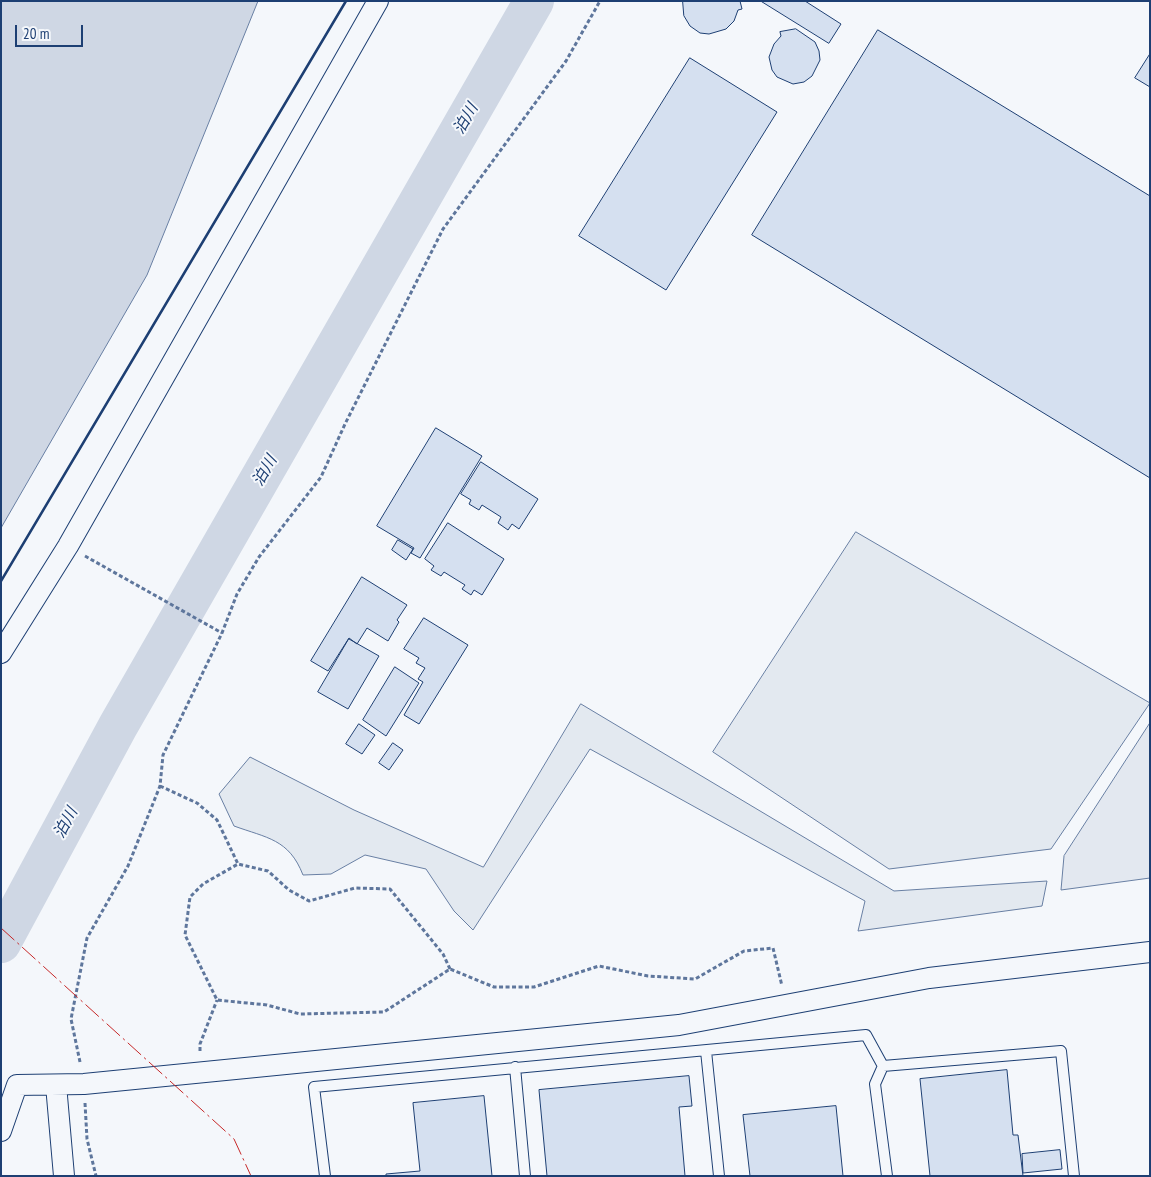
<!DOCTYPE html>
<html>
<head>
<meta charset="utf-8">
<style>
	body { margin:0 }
	#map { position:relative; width:1151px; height:1177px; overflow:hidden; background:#f4f7fb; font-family:"PT Sans Narrow",sans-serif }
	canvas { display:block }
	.frame { position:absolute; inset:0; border:2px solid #1d3f73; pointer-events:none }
	.scale { position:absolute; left:15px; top:25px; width:68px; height:22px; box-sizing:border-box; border:2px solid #1d3f73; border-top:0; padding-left:6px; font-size:15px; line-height:18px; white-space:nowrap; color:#1d3f73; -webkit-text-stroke:4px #f4f7fb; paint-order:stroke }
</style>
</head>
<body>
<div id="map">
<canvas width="1151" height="1177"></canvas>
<div class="frame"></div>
<div class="scale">20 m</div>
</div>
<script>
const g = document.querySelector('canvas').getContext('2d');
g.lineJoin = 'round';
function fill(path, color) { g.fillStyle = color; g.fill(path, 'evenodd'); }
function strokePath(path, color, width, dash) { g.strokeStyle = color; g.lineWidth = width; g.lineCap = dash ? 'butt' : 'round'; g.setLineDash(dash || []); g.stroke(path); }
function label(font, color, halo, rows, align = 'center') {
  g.font = font + ' "PT Sans Narrow","Noto Sans JP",sans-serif'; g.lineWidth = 4; g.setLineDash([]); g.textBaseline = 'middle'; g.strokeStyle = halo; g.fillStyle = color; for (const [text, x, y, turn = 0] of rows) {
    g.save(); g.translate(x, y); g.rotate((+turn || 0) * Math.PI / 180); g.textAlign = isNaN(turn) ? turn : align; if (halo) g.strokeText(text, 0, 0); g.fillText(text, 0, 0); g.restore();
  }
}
const green = new Path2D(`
	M 856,532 L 1150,703 L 1051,849 L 889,869 L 713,752 Z
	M 581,704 L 894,891 L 1047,881 L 1042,906 L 858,931 L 865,901 L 590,749 L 473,930 L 454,911 L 426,869 L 365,855 L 331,874 L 303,875 C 289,839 267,838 234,826 L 219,794 L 250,757 L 354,810 L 483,867 Z`);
fill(green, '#e3e9f0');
strokePath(green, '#687fa3', 1);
const parking = new Path2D(`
	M 1150,723 L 1150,878 L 1061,890 L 1064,856 Z`);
fill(parking, '#e3e8f0');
strokePath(parking, '#687fa3', 1);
const water = new Path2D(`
	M 1,1 L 258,1 L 147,275 L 1,528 Z`);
fill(water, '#cfd7e4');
strokePath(water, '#687fa3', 1);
strokePath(new Path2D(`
	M 1,943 L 118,726 L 534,1`), '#cfd7e4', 40);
const building = new Path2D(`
	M 683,1 L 740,1 L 742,9 L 738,10 L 734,21 L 726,29 L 709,34 L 700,33 L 690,26 L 684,16 Z
	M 761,1 L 805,1 L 841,24 L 829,43 Z
	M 796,29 L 815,42 L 819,51 L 820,60 L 812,76 L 804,82 L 793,84 L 777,77 L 772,70 L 769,57 L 774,44 L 781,36 L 780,32 Z
	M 878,30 L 1150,196 L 1150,478 L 752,235 Z
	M 1150,54 L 1150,87 L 1135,78 Z
	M 690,58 L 777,112 L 666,290 L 579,236 Z
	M 436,428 L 482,456 L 420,558 L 411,553 L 414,548 L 377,526 Z
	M 481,462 L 538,499 L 519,529 L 512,524 L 508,530 L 498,523 L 501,517 L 482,505 L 479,510 L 469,504 L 471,500 L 461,494 Z
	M 448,523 L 504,559 L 482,595 L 474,590 L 471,595 L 462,589 L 465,585 L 444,572 L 441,576 L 431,570 L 434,566 L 425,559 Z
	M 398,540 L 413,549 L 406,560 L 392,550 Z
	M 362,577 L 407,605 L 397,620 L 399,622 L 388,641 L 367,628 L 357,644 L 349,638 L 328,671 L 311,661 Z
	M 424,618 L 468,645 L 419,724 L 404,715 L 423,682 L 418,679 L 425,668 L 416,663 L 419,658 L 404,649 Z
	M 349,639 L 379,656 L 348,709 L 318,692 Z
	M 395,667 L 419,683 L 386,736 L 363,720 Z
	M 359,724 L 375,735 L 362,754 L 346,744 Z
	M 393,743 L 403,750 L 389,770 L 379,763 Z
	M 1007,1070 L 1013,1135 L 1018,1135 L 1023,1176 L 930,1176 L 920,1079 Z
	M 689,1076 L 692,1106 L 679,1107 L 685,1176 L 547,1176 L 539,1090 Z
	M 484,1096 L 492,1176 L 386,1176 L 386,1174 L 420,1171 L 413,1103 Z
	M 836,1106 L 843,1176 L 750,1176 L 743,1115 Z
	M 1060,1150 L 1062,1169 L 1023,1173 L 1022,1154 Z`);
fill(building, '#d5e0f0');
strokePath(building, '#1d3f73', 1);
const lane = new Path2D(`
	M 706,1051 L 719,1176
	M 883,1066 L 1061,1051 L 1074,1176
	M 883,1066 L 875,1084 L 887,1176
	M 515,1067 L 525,1176
	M 325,1176 L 314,1087 L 866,1035 L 883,1066`);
const street = new Path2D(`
	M 1,653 L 68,546 L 378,1
	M 56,1085 L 64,1176
	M 1,1131 L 17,1085 L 84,1084 L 679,1025 L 929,978 L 1150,952`);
strokePath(lane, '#1d3f73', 12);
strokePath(street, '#1d3f73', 22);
strokePath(new Path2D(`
	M 85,556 L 222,633
	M 160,786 L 197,803 L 217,820 L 238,864
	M 450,969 L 443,954 L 390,889 L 355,888 L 309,901 L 289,890 L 268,871 L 238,864 L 203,884 L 190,897 L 185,935 L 217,1000 L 267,1005 L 300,1014 L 384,1012 L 450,969 L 494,987 L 534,987 L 599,966 L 648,976 L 695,979 L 744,951 L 773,948 L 782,986
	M 200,1051 L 200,1044 L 217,1000
	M 80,1062 L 71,1019 L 87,938 L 128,866 L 160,786 L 163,755 L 222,633 L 237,594 L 259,557 L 321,477 L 345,424 L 443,229 L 566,61 L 600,1
	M 85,1103 L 87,1139 L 96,1176`), '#5e769c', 3, [4, 2.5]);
strokePath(lane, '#f4f7fb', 10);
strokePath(street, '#f4f7fb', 20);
strokePath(new Path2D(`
	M 1,581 L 346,1`), '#1d3f73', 2.5);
strokePath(new Path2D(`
	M 1,928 L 234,1139 L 251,1176`), '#c62828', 1, [18, 4, 2.5, 4]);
label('italic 16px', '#1d3f73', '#f4f7fb', [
	["泊川",466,119,-60],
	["泊川",265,471,-60],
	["泊川",66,823,-62]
]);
</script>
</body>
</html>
